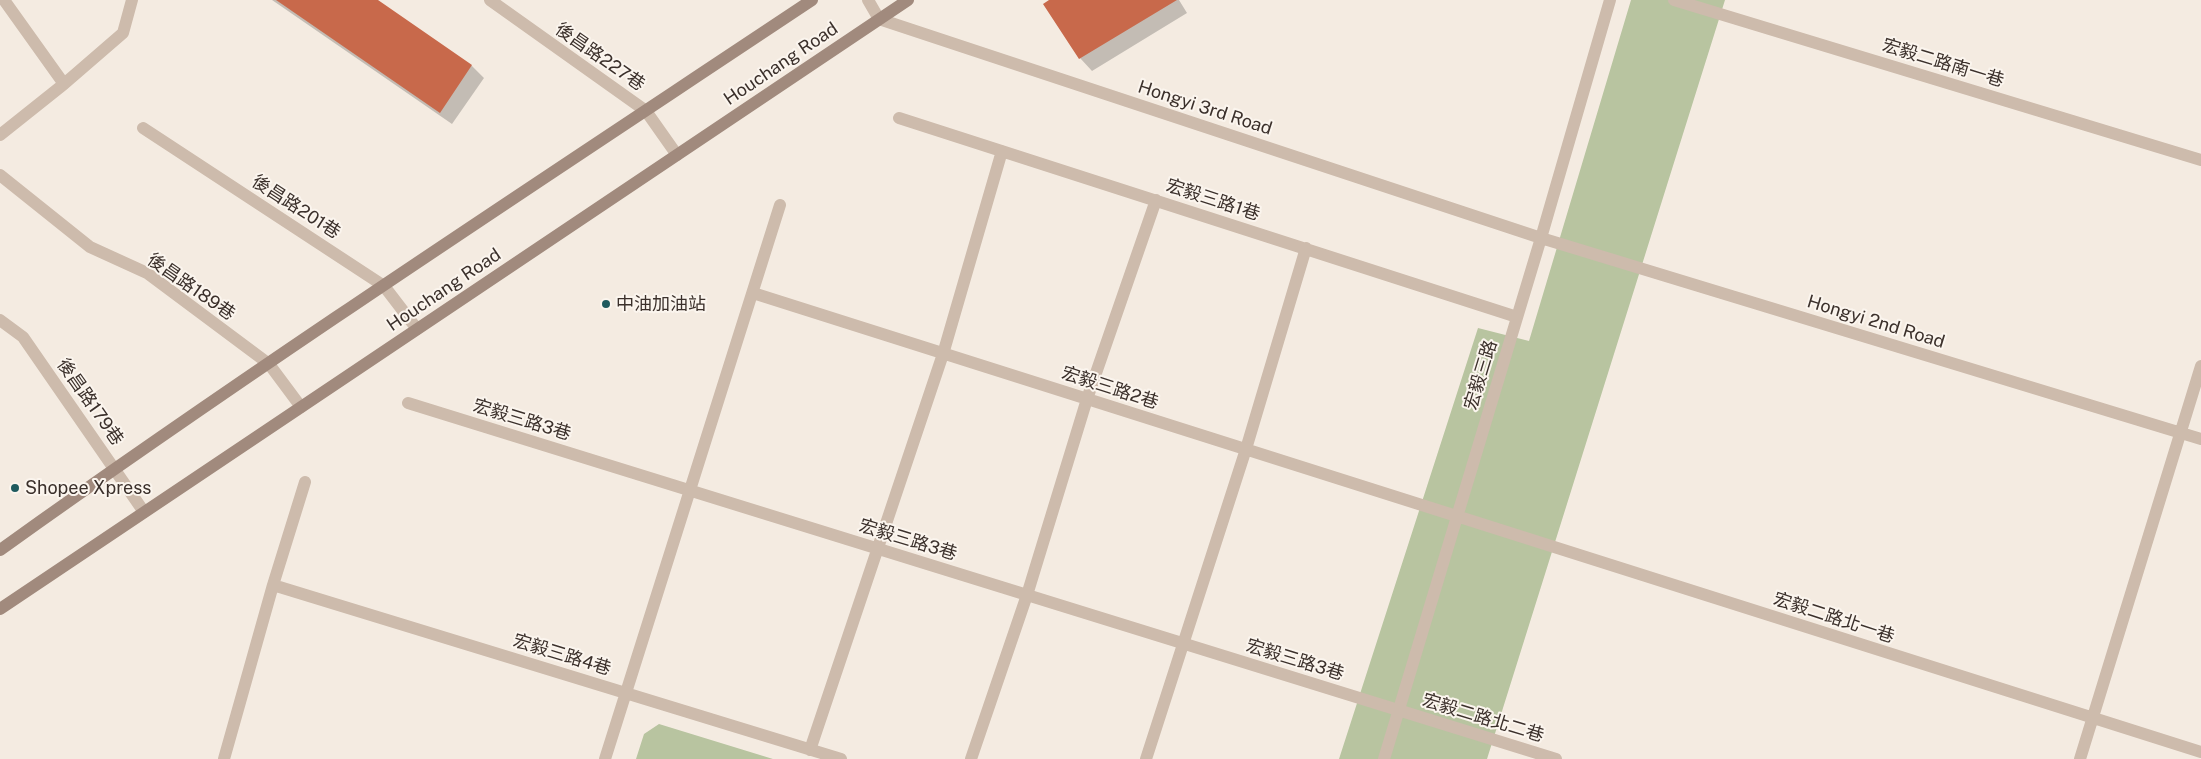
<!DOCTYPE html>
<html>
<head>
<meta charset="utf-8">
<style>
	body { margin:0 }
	canvas { display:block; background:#f4ebe1 }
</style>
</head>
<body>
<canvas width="2201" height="759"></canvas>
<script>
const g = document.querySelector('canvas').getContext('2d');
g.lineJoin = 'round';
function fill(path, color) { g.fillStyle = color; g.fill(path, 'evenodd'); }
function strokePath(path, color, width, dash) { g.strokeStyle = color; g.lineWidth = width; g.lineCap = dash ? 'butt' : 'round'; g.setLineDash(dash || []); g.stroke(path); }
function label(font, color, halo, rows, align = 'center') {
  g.font = font + ' "Public Sans","Noto Sans TC",sans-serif'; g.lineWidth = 4; g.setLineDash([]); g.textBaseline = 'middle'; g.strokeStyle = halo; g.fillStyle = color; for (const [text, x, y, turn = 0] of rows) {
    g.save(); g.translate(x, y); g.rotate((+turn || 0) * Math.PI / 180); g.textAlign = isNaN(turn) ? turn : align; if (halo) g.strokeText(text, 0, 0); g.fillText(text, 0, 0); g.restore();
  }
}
fill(new Path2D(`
	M 1631,0 L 1725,0 L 1487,759 L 1339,759 L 1478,328 L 1529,341 Z
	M 659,724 L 773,759 L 636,759 L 644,734 Z`), '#b8c4a0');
fill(new Path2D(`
	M 272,0 L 376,0 L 472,66 L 484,78 L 452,124 Z
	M 1051,0 L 1179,0 L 1187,13 L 1092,71 L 1080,58 Z`), '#0003');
fill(new Path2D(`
	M 276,0 L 378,0 L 472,65 L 440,113 Z
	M 1049,0 L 1177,0 L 1079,59 L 1043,4 Z`), '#c8694b');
strokePath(new Path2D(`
	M 4,0 L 64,84
	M 490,0 L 646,111 L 677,155
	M 868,0 L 879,19 L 1541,238 L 2201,439
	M 1674,0 L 2201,160
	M 899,118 L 1517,317
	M 143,128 L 384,286 L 417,329
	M 0,135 L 64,84 L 123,33 L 132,0
	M 0,175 L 90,247 L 147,273 L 269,364 L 301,407
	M 753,293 L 2201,752
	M 0,320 L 23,337 L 144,512
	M 408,403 L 1556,759
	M 273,585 L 841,759
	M 810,750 L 943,354 L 1002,151
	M 224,759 L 273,585 L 305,482
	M 605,759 L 780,205
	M 971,759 L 1027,595 L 1087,399 L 1156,200
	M 1146,759 L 1246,449 L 1306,248
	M 1384,759 L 1541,238 L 1610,0
	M 2080,759 L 2201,366`), '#cdbbac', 12);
strokePath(new Path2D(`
	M 0,550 C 266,360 540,181 812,0
	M 0,609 L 908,0`), '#a18a7d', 12);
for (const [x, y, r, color] of [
	[606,304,5,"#1f5a5e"],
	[15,488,5,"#1f5a5e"]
]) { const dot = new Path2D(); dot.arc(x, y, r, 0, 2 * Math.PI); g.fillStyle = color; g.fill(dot); strokePath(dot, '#fbf5ee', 2); }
label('18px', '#3b302b', '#fbf5ee', [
	["後昌路227巷",600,57,35],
	["宏毅二路南一巷",1943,63,17],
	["Houchang Road",781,64,-34],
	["Hongyi 3rd Road",1205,108,18],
	["宏毅三路1巷",1213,200,18],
	["後昌路201巷",296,207,33],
	["後昌路189巷",191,287,35],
	["Houchang Road",444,290,-34],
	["Hongyi 2nd Road",1876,322,17],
	["宏毅三路",1481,375,-73],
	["宏毅三路2巷",1110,388,18],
	["後昌路179巷",90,402,55],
	["宏毅三路3巷",522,420,17],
	["宏毅三路3巷",908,540,17],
	["宏毅二路北一巷",1834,618,18],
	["宏毅三路4巷",562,655,17],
	["宏毅三路3巷",1295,660,17],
	["宏毅二路北二巷",1483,718,17]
]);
label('18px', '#3b302b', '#fbf5ee', [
	["中油加油站",616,304],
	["Shopee Xpress",25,488]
], 'left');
</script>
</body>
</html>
